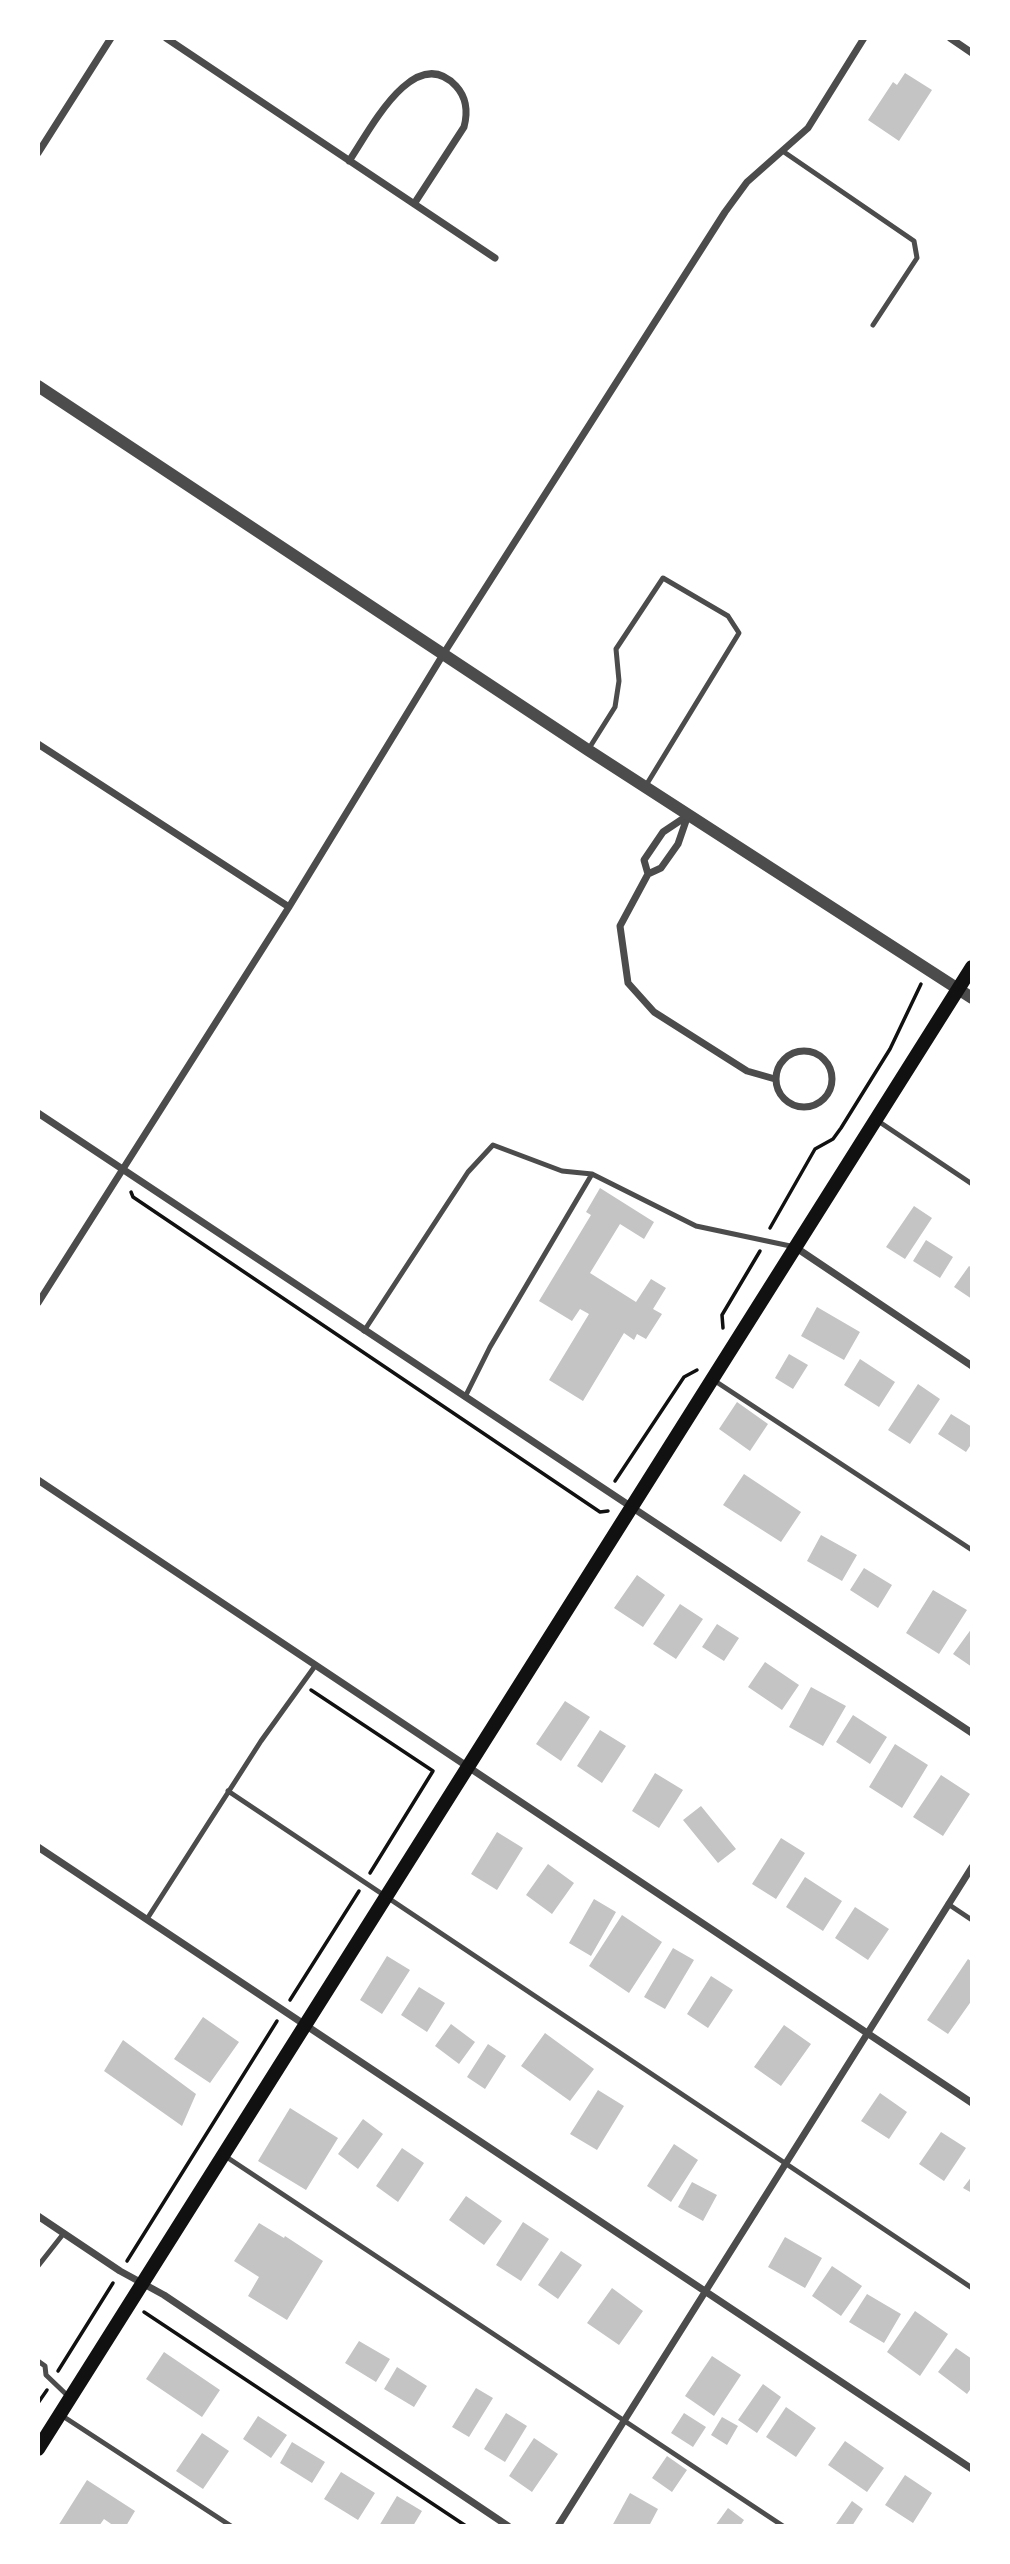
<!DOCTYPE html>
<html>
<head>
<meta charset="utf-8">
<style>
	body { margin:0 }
	#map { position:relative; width:1010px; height:2564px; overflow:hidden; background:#fff; font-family:"Fira Sans",sans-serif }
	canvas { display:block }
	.frame { position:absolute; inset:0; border:40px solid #fff; pointer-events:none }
</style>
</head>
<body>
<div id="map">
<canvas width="1010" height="2564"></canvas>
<div class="frame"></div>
</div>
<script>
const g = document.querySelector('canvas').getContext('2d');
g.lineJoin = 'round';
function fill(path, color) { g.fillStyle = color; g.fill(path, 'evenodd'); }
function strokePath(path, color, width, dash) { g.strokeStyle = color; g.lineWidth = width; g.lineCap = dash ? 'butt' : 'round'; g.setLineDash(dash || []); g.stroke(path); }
fill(new Path2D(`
	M 905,73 L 932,90 L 899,141 L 868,120 L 893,82 L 897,85 Z
	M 600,1188 L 654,1222 L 644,1239 L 620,1224 L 590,1273 L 636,1302 L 651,1279 L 666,1288 L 653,1309 L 662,1314 L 646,1339 L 637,1334 L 634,1340 L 624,1333 L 583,1401 L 549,1380 L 589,1314 L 580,1309 L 572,1321 L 539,1301 L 591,1215 L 586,1212 Z
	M 914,1206 L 932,1218 L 905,1259 L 886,1247 Z
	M 926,1240 L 953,1257 L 940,1278 L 913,1261 Z
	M 969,1266 L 972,1268 L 972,1299 L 954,1287 Z
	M 817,1307 L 860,1332 L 844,1360 L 801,1336 Z
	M 789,1354 L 808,1365 L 793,1389 L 775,1378 Z
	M 860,1359 L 895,1382 L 879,1407 L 844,1385 Z
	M 918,1384 L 940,1399 L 910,1444 L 888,1430 Z
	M 737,1402 L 768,1424 L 750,1451 L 719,1429 Z
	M 951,1414 L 972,1427 L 972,1443 L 966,1452 L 938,1434 Z
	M 744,1474 L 801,1512 L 781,1542 L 723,1505 Z
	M 821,1535 L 857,1555 L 842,1581 L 807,1561 Z
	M 864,1568 L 892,1585 L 878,1608 L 850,1590 Z
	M 637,1575 L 665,1595 L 643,1627 L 614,1608 Z
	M 933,1590 L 967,1610 L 939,1654 L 906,1633 Z
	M 680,1604 L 703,1619 L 676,1659 L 653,1644 Z
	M 717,1624 L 739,1638 L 724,1661 L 702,1647 Z
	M 972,1628 L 972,1667 L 953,1654 Z
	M 765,1662 L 799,1685 L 782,1710 L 748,1687 Z
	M 811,1687 L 846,1706 L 823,1746 L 789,1727 Z
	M 565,1701 L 590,1717 L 561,1761 L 536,1744 Z
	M 853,1715 L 887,1737 L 870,1764 L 836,1742 Z
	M 600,1730 L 626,1746 L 602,1783 L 577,1766 Z
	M 895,1744 L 928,1765 L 902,1808 L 869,1787 Z
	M 655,1773 L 683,1790 L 659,1828 L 632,1811 Z
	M 941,1775 L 970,1794 L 943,1836 L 913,1817 Z
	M 701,1806 L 736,1849 L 718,1863 L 683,1820 Z
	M 497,1832 L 523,1848 L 497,1890 L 471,1874 Z
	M 781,1838 L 805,1853 L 776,1899 L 752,1884 Z
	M 548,1864 L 574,1883 L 552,1914 L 526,1895 Z
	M 805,1877 L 842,1901 L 823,1931 L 786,1907 Z
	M 594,1899 L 616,1912 L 591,1956 L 569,1943 Z
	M 855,1907 L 889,1929 L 868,1960 L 835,1938 Z
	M 622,1915 L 662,1942 L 629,1993 L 589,1966 Z
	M 673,1948 L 694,1960 L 665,2009 L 644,1997 Z
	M 387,1956 L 410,1970 L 382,2014 L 360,2000 Z
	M 968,1959 L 972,1962 L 972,2000 L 948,2034 L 927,2020 Z
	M 711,1976 L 733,1990 L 708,2028 L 687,2014 Z
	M 419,1987 L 445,2003 L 427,2032 L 401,2015 Z
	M 203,2017 L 239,2042 L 210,2083 L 174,2059 Z
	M 451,2024 L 475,2042 L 459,2064 L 435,2046 Z
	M 784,2025 L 811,2044 L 781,2086 L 754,2067 Z
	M 545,2033 L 594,2069 L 570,2101 L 521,2066 Z
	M 123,2040 L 196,2094 L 182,2126 L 104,2071 Z
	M 488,2044 L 506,2056 L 485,2089 L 467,2077 Z
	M 598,2090 L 624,2106 L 597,2150 L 570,2134 Z
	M 880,2093 L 907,2112 L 889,2139 L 861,2121 Z
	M 290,2108 L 338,2138 L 306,2190 L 258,2161 Z
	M 363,2119 L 383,2134 L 358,2169 L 338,2154 Z
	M 941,2132 L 966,2148 L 944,2181 L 919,2164 Z
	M 674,2144 L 698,2160 L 671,2202 L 647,2186 Z
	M 402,2148 L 424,2163 L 398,2202 L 376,2186 Z
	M 972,2176 L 972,2193 L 963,2188 Z
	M 692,2182 L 717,2195 L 703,2221 L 678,2207 Z
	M 466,2196 L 502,2221 L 484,2245 L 449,2220 Z
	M 523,2222 L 549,2239 L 521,2281 L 496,2265 Z
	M 259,2223 L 284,2238 L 285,2236 L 323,2261 L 287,2320 L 248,2296 L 259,2277 L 234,2261 Z
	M 785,2237 L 822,2258 L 805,2288 L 768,2267 Z
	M 561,2251 L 582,2265 L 558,2299 L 538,2285 Z
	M 832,2266 L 862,2286 L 841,2316 L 812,2296 Z
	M 612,2288 L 643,2311 L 619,2345 L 587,2323 Z
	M 867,2294 L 901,2314 L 884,2343 L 849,2322 Z
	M 915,2311 L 948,2334 L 920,2376 L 887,2352 Z
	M 359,2341 L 390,2359 L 376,2382 L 345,2363 Z
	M 956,2348 L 972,2359 L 972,2387 L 967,2394 L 938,2372 Z
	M 164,2352 L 220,2390 L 202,2417 L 146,2379 Z
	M 712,2356 L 741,2375 L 714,2416 L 685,2396 Z
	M 397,2367 L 427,2386 L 414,2407 L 384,2389 Z
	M 763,2384 L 781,2397 L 757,2433 L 738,2420 Z
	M 476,2388 L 493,2398 L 469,2437 L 452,2427 Z
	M 786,2407 L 816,2428 L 796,2457 L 766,2437 Z
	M 506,2413 L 527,2426 L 505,2462 L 484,2449 Z
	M 684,2413 L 706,2427 L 693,2447 L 671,2433 Z
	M 258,2416 L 287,2435 L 271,2458 L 243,2439 Z
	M 722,2417 L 738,2426 L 727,2445 L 711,2435 Z
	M 202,2433 L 229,2451 L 203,2489 L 176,2471 Z
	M 534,2438 L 558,2454 L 532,2492 L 509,2476 Z
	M 845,2441 L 884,2468 L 867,2492 L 828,2465 Z
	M 292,2442 L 325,2462 L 312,2483 L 280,2463 Z
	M 667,2456 L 687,2470 L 672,2492 L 652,2478 Z
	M 341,2472 L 375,2493 L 358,2520 L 324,2499 Z
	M 905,2475 L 932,2493 L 913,2523 L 885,2505 Z
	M 87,2480 L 135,2511 L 126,2526 L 114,2526 L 104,2519 L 99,2526 L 58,2526 Z
	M 630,2493 L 658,2509 L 649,2526 L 612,2526 Z
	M 397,2496 L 422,2511 L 413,2526 L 379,2526 Z
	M 852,2501 L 863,2509 L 852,2526 L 838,2526 L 836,2524 Z
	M 728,2508 L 744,2520 L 740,2526 L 715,2526 Z`), '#c4c4c4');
strokePath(new Path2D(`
	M 131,1192 L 133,1197 L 600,1512 L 608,1511
	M 770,1228 L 815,1149 L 833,1139 L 841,1128 L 890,1049 L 921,984
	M 723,1328 L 722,1315 L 760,1251
	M 615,1481 L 684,1377 L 697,1370
	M 311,1690 L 433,1771 L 370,1873
	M 290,2000 L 359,1891
	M 127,2261 L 277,2021
	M 144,2312 L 466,2526
	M 58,2371 L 113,2283
	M 38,2403 L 47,2390`), '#111', 3.5);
strokePath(new Path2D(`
	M 784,152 L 914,241 L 917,258 L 873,325
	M 588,750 L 615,707 L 619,681 L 616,649 L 663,578 L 728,616 L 739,633 L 645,787
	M 878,1121 L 972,1184
	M 364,1331 L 468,1172 L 493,1145 L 562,1171 L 592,1174
	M 715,1381 L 972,1550
	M 465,1397 L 490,1347 L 592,1174 L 696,1226 L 795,1247
	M 228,1791 L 972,2288
	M 948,1904 L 972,1920
	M 147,1919 L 261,1741 L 315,1666
	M 225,2156 L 783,2526
	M 38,2266 L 64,2233
	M 38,2361 L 45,2366 L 46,2375 L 69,2397
	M 61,2415 L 231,2526`), '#4c4c4c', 5);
strokePath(new Path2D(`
	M 166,38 L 495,258
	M 950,38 L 972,53
	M 38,153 L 111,38
	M 349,161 C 369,132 414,41 456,86 C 467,98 468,112 464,127 L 414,204
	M 38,744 L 289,907
	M 688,815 L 678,844 L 661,868 L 648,874 L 620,926 L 628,983 L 654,1012 L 747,1071 L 775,1079
	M 648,874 L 644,860 L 663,832 L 687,816
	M776 1079a28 28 0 1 1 56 0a28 28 0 1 1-56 0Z
	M 38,1113 L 972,1733
	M 795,1247 L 972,1366
	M 38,1303 L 289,907 L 444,653 L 725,212 L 747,182 L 808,128 L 864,38
	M 38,1480 L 972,2103
	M 38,1847 L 972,2469
	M 38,2216 L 120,2271 L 164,2295 L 508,2526
	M 558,2526 L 972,1867`), '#4c4c4c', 7);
strokePath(new Path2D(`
	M 38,386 L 588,750 L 972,998`), '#4c4c4c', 12);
strokePath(new Path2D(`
	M 38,2449 L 972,967`), '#111', 14);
</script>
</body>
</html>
